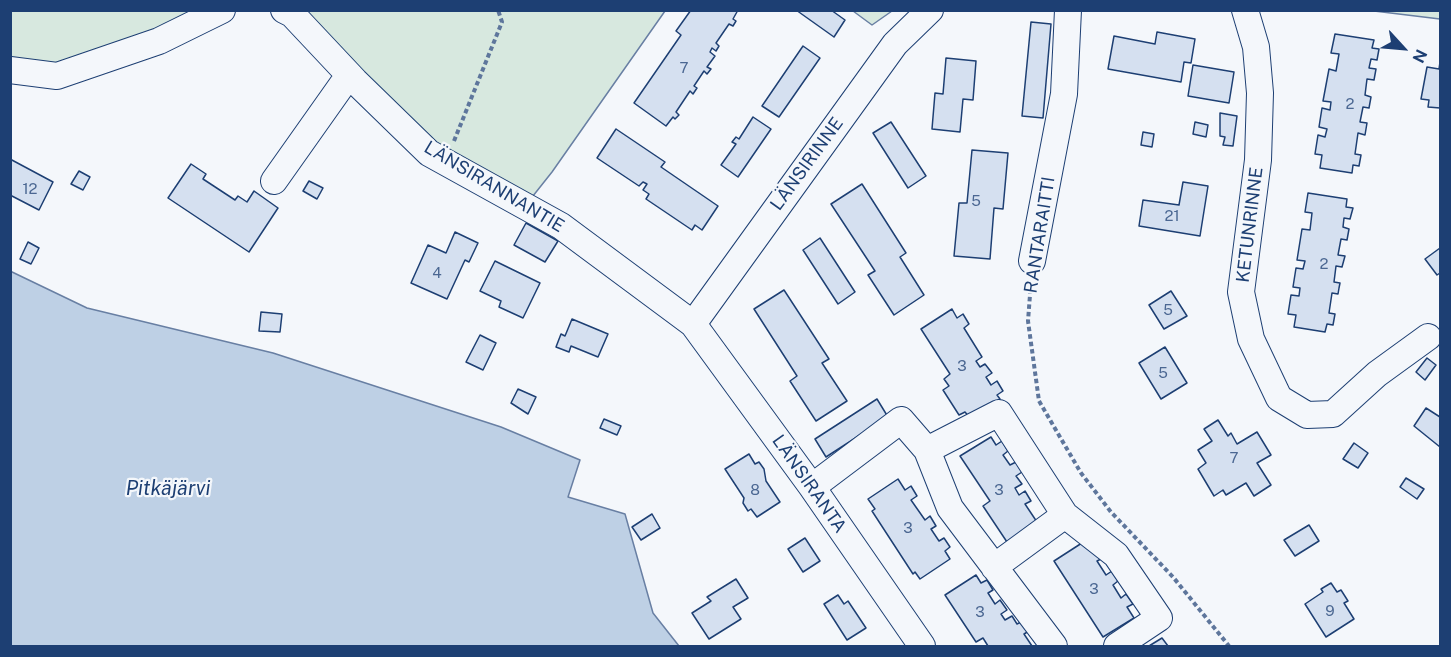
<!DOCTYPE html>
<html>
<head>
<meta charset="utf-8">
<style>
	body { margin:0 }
	#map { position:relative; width:1451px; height:657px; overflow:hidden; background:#f4f7fb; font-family:"Public Sans",sans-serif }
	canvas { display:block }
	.frame { position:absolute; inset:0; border:12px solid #1d3f73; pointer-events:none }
	.north { position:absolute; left:1373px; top:18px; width:60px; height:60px; -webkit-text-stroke:4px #f4f7fb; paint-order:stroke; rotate:116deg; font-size:16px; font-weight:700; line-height:24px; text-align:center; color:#1d3f73 }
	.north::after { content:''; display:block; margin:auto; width:21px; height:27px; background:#1d3f73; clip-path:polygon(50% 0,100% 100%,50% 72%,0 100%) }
</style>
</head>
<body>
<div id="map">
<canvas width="1451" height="657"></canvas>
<div class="frame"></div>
<div class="north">N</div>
</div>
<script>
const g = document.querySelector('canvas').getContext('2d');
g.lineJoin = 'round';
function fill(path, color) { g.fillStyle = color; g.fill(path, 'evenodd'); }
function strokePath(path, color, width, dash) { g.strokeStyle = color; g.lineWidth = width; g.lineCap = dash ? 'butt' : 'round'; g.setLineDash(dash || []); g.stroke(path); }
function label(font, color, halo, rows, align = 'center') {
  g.font = font + ' "Public Sans",sans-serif'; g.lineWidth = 4.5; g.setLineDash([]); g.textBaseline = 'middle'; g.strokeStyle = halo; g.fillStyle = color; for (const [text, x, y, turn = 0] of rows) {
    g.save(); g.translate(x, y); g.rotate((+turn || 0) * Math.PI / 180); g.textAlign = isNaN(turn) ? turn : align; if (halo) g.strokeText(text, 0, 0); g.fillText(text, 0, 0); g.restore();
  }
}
const green = new Path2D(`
	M 11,11 L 222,11 L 57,76 L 11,70 Z
	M 284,11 L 665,11 L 552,172 L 525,206 L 446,162 Z
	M 853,11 L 892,11 L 872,25 Z
	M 1374,11 L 1440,11 L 1440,19 Z`);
fill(green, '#d7e8df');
strokePath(green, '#687fa3', 1.5);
const water = new Path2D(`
	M 10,271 L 87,308 L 273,353 L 501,427 L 580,460 L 568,497 L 625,514 L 653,613 L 679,646 L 11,646 Z`);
fill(water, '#bed0e5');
strokePath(water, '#687fa3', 1.5);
const building = new Path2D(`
	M 691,10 L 738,10 L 733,19 L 736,21 L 733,26 L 729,24 L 716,43 L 719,46 L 716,51 L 712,48 L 710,52 L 715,56 L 707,67 L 711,69 L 707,74 L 704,71 L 694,86 L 697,88 L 693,94 L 690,91 L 676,112 L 679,115 L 675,119 L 673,117 L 666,126 L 634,103 L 681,35 L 676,31 Z
	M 796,10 L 831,10 L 845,20 L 834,37 Z
	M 1031,22 L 1051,24 L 1043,118 L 1022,116 Z
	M 1157,32 L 1195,39 L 1191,63 L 1184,62 L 1181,82 L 1108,69 L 1114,36 L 1155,44 Z
	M 1335,34 L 1374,40 L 1372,48 L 1379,49 L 1377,60 L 1371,59 L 1369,68 L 1376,69 L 1374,80 L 1367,79 L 1365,95 L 1371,97 L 1369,108 L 1363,107 L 1360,122 L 1367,123 L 1365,135 L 1358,133 L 1355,154 L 1361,155 L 1359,166 L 1353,165 L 1352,173 L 1320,168 L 1322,155 L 1315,154 L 1318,135 L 1325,137 L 1327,129 L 1319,127 L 1322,108 L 1330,110 L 1331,102 L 1323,101 L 1329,69 L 1336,71 L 1339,54 L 1331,53 Z
	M 803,46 L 820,58 L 779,117 L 762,106 Z
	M 946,58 L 976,61 L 973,100 L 963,99 L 960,132 L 932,129 L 935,93 L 943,94 Z
	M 1440,62 L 1440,108 L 1428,107 L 1429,100 L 1421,99 L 1427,67 L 1439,69 Z
	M 1193,65 L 1234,72 L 1229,103 L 1188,96 Z
	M 1220,113 L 1237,116 L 1233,146 L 1223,145 L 1225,137 L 1220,136 Z
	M 753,117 L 771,129 L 738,177 L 721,165 L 736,144 L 732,142 L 736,137 L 739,139 Z
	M 891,122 L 926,176 L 908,188 L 873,133 Z
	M 1195,122 L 1208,125 L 1206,137 L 1193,134 Z
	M 616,129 L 665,162 L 661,167 L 718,206 L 702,230 L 695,225 L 692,230 L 646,199 L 649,194 L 643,190 L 647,184 L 643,182 L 639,186 L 597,158 Z
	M 1143,132 L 1154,134 L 1152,147 L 1141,145 Z
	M 972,150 L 1008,153 L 1003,209 L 994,208 L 990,259 L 954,256 L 959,203 L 967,203 Z
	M 10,159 L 53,182 L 39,210 L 10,195 Z
	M 191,164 L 206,174 L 203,179 L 235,200 L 238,196 L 247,202 L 254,191 L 278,208 L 249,252 L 168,198 Z
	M 79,171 L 90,177 L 83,190 L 71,184 Z
	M 309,181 L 323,188 L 317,199 L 303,191 Z
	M 1183,182 L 1208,186 L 1200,236 L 1139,226 L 1143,200 L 1179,205 Z
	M 862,184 L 906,253 L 900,257 L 924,295 L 894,315 L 868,275 L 875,271 L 831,204 Z
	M 1308,193 L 1347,199 L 1346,207 L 1353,208 L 1350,219 L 1344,218 L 1343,227 L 1349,229 L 1347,240 L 1341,239 L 1338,255 L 1345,256 L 1342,267 L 1336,266 L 1334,282 L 1340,283 L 1339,288 L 1338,294 L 1332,293 L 1329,313 L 1335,314 L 1333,325 L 1327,324 L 1325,332 L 1294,327 L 1296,315 L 1288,314 L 1291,295 L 1299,296 L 1300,288 L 1293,287 L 1296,268 L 1303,269 L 1305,261 L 1297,260 L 1302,229 L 1310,230 L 1312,213 L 1305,212 Z
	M 526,223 L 558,241 L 545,262 L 514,245 Z
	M 455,232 L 478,243 L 469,262 L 465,260 L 447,299 L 411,283 L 428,245 L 446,253 Z
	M 820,238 L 855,292 L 838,304 L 803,250 Z
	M 28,242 L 39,248 L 31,264 L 20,259 Z
	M 1440,248 L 1440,273 L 1437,275 L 1425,259 Z
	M 495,261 L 540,283 L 523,318 L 499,307 L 501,301 L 480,291 Z
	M 784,290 L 829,359 L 822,363 L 847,401 L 816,421 L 790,381 L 797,376 L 754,309 Z
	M 1171,291 L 1187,316 L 1164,329 L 1149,305 Z
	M 952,309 L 957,318 L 963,314 L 969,324 L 964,328 L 982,357 L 976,361 L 980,367 L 985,364 L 992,373 L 986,377 L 991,385 L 997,381 L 1003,391 L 997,395 L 1000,399 L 970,418 L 965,412 L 959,415 L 943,390 L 949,386 L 944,379 L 950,374 L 921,329 Z
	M 261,312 L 282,314 L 280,332 L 259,331 Z
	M 572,319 L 608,334 L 598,357 L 571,346 L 569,352 L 556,347 L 561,334 L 565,336 Z
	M 480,335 L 496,343 L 483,370 L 466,362 Z
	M 1165,347 L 1187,383 L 1161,399 L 1139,363 Z
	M 1427,358 L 1436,365 L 1425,380 L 1416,372 Z
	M 518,389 L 536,397 L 528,414 L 511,403 Z
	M 877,399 L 888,417 L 826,457 L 815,439 Z
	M 1426,408 L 1440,417 L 1440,447 L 1414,426 Z
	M 604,419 L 621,426 L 617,435 L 600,428 Z
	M 1218,420 L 1228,436 L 1231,433 L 1237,444 L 1257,432 L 1271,455 L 1257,463 L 1271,485 L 1254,496 L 1246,483 L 1226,495 L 1223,490 L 1214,496 L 1198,469 L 1206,463 L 1198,450 L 1212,441 L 1204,429 Z
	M 991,437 L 996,445 L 1002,441 L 1008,451 L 1003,455 L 1010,465 L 1016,462 L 1022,472 L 1016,476 L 1022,484 L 1015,488 L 1019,495 L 1025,491 L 1031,501 L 1025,504 L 1039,525 L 1009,545 L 983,506 L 990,501 L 960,456 Z
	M 1354,443 L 1368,453 L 1358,468 L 1343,459 Z
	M 749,454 L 755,464 L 759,462 L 764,469 L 766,481 L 780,502 L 757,517 L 751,509 L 748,511 L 743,503 L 744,498 L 725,469 Z
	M 1406,478 L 1424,489 L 1417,499 L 1400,487 Z
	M 898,479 L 905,490 L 911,486 L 917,496 L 911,500 L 925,520 L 930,516 L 936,526 L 931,529 L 939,541 L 944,538 L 950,547 L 945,551 L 950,559 L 920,579 L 915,572 L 913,574 L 872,511 L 875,509 L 868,499 Z
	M 652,514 L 660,528 L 641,540 L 632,527 Z
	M 1309,525 L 1319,541 L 1295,556 L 1284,540 Z
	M 805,538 L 820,561 L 803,572 L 788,549 Z
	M 1085,541 L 1103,558 L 1097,561 L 1106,575 L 1112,571 L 1118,581 L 1113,585 L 1121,598 L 1126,594 L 1133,604 L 1127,607 L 1134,618 L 1103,637 L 1054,561 Z
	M 976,575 L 981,583 L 987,580 L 993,590 L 988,593 L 995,604 L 1000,600 L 1007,610 L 1001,614 L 1005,620 L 1012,616 L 1017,624 L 1023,621 L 1029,631 L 1024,634 L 1032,646 L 988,646 L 983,638 L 976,642 L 945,595 Z
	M 736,579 L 748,598 L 733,607 L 741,619 L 709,639 L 692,613 L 711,601 L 707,597 Z
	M 1331,583 L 1337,592 L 1341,590 L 1348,601 L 1344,603 L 1354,619 L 1326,637 L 1305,604 L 1323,592 L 1321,589 Z
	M 838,595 L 844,604 L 848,601 L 866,628 L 847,640 L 824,604 Z
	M 1162,638 L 1168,646 L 1149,646 Z`);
fill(building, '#d5e0f0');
strokePath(building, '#1d3f73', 1.5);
const minor = new Path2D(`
	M 284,10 L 292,14 L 355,81 L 429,153 L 561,226 L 693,324 L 812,487 L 922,646
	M 1245,10 L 1256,47 L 1260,93 L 1258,160 L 1241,292 L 1251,339 L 1279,398 L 1307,415 L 1333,414 L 1377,374 L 1428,337
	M 10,70 L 57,76 L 159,41 L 222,10
	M 274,181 L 349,75
	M 1032,261 L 1064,94 L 1068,10
	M 693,324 L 895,44 L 930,10
	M 927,450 L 950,508 L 1054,646
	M 812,487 L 901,420 L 927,450 L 999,413 L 1065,515 L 1116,555 L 1159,618 L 1117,646
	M 994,567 L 1065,515`);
strokePath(minor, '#1d3f73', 28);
strokePath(new Path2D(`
	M 454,141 L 502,22 L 498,10
	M 1031,282 L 1028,321 L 1039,401 L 1081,473 L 1111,512 L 1173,577 L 1229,646`), '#5e769c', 4, [4.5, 3]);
strokePath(minor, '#f4f7fb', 26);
label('15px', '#4b6792', null, [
	["7",684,68],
	["2",1350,104],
	["12",30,189],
	["5",976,201],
	["21",1172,216],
	["2",1324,264],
	["4",437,273],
	["5",1168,310],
	["3",962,366],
	["5",1163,373],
	["7",1234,458],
	["8",755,490],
	["3",999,490],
	["3",908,528],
	["3",1094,589],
	["9",1330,611],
	["3",980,612]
]);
label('18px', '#1d3f73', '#f4f7fb', [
	["LÄNSIRINNE",807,164,-54],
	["LÄNSIRANNANTIE",494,187,31],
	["KETUNRINNE",1250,225,-83],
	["RANTARAITTI",1040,235,-81],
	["LÄNSIRANTA",809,484,55]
]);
label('italic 20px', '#1d3f73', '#f4f7fb', [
	["Pitkäjärvi",168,489]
]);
</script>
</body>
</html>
